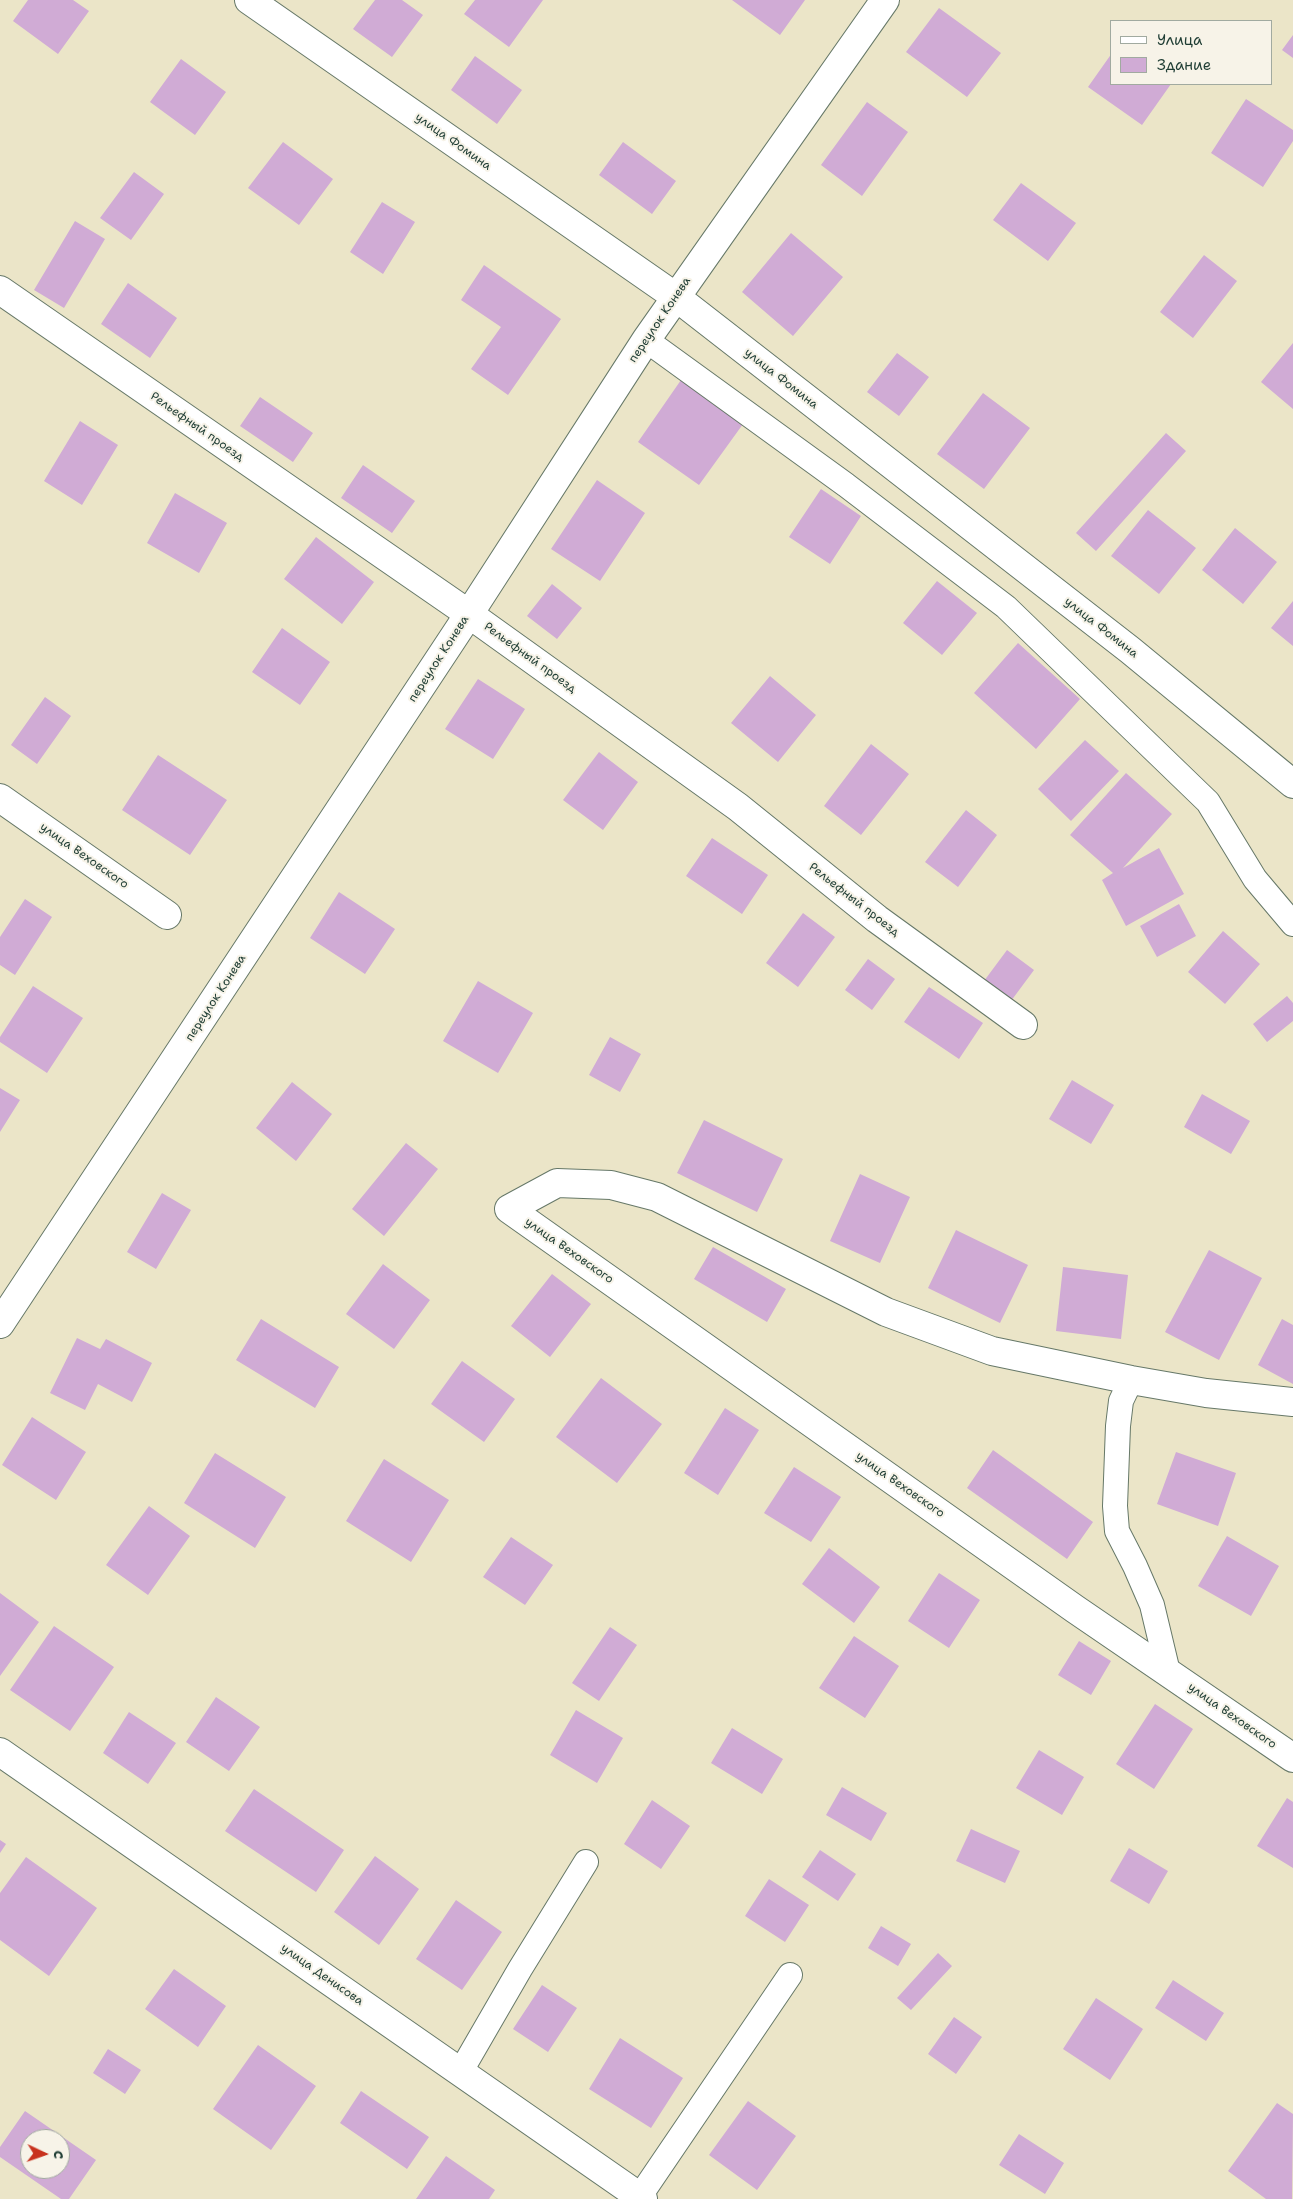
<!DOCTYPE html>
<html>
<head>
<meta charset="utf-8">
<style>
	body { margin:0 }
	#map { position:relative; width:1293px; height:2199px; overflow:hidden; background:#ebe5c8; font-family:"Shantell Sans",sans-serif }
	canvas { display:block }
	.legend { position:absolute; left:1110px; top:20px; width:162px; height:65px; box-sizing:border-box; background:#f7f3e8; border:1px solid #a1aaa0; margin:0; padding:6px 9px; list-style:none; font-size:15px; color:#1f3d34 }
	.legend li { display:flex; align-items:center; gap:10px; height:25px }
	.legend b { width:25px; border:1px solid #a1aaa0 }
	.north { position:absolute; left:20px; top:2129px; width:50px; height:50px; box-sizing:border-box; background:#f7f3e8; border:1px solid #a1aaa0; border-radius:50%; rotate:93deg; font-size:14px; font-weight:700; line-height:20px; text-align:center; color:#1f3d34 }
	.north::after { content:''; display:block; margin:auto; width:18px; height:22px; background:#c8321e; clip-path:polygon(50% 0,100% 100%,50% 72%,0 100%) }
</style>
</head>
<body>
<div id="map">
<canvas width="1293" height="2199"></canvas>
<ul class="legend">
<li><b style="height:6px;background:#fff"></b>Улица</li>
<li><b style="height:14px;background:#d0abd5"></b>Здание</li>
</ul>
<div class="north">С</div>
</div>
<script>
const g = document.querySelector('canvas').getContext('2d');
g.lineJoin = 'round';
function fill(path, color) { g.fillStyle = color; g.fill(path, 'evenodd'); }
function strokePath(path, color, width, dash) { g.strokeStyle = color; g.lineWidth = width; g.lineCap = dash ? 'butt' : 'round'; g.setLineDash(dash || []); g.stroke(path); }
function label(font, color, halo, rows, align = 'center') {
  g.font = font + ' "Shantell Sans",sans-serif'; g.lineWidth = 4; g.setLineDash([]); g.textBaseline = 'middle'; g.strokeStyle = halo; g.fillStyle = color; for (const [text, x, y, turn = 0] of rows) {
    g.save(); g.translate(x, y); g.rotate((+turn || 0) * Math.PI / 180); g.textAlign = isNaN(turn) ? turn : align; if (halo) g.strokeText(text, 0, 0); g.fillText(text, 0, 0); g.restore();
  }
}
fill(new Path2D(`
	M 28,0 L 73,0 L 89,11 L 58,54 L 13,21 Z
	M 375,0 L 402,0 L 423,15 L 392,57 L 353,29 Z
	M 475,0 L 543,0 L 509,47 L 464,14 Z
	M 732,0 L 805,0 L 780,35 Z
	M 939,8 L 1001,53 L 967,97 L 906,52 Z
	M 1293,35 L 1293,58 L 1282,50 Z
	M 1112,53 L 1112,84 L 1171,84 L 1142,125 L 1088,87 Z
	M 475,56 L 522,90 L 497,124 L 451,90 Z
	M 181,59 L 226,92 L 195,135 L 150,102 Z
	M 1246,99 L 1293,130 L 1293,141 L 1263,187 L 1211,153 Z
	M 867,102 L 908,132 L 862,196 L 821,165 Z
	M 283,142 L 333,179 L 299,225 L 248,188 Z
	M 623,142 L 676,181 L 652,214 L 599,175 Z
	M 134,172 L 164,194 L 131,240 L 100,218 Z
	M 1021,183 L 1076,223 L 1048,261 L 993,220 Z
	M 382,202 L 415,222 L 383,274 L 350,252 Z
	M 75,221 L 105,239 L 64,308 L 34,290 Z
	M 791,233 L 843,277 L 793,336 L 742,292 Z
	M 1204,255 L 1237,281 L 1193,338 L 1160,312 Z
	M 484,265 L 561,319 L 508,395 L 471,369 L 501,327 L 461,300 Z
	M 128,283 L 177,318 L 150,358 L 101,324 Z
	M 1293,343 L 1293,409 L 1261,382 Z
	M 897,353 L 929,377 L 899,416 L 867,392 Z
	M 681,380 L 743,424 L 699,485 L 638,442 Z
	M 983,393 L 1030,428 L 984,489 L 937,454 Z
	M 260,397 L 313,433 L 293,462 L 240,426 Z
	M 80,421 L 118,445 L 82,505 L 44,481 Z
	M 1166,433 L 1186,451 L 1096,551 L 1076,533 Z
	M 363,465 L 415,501 L 392,533 L 341,498 Z
	M 597,480 L 645,513 L 600,581 L 551,549 Z
	M 821,489 L 861,516 L 830,564 L 789,537 Z
	M 175,493 L 227,523 L 199,573 L 147,543 Z
	M 1148,510 L 1196,548 L 1159,594 L 1111,556 Z
	M 1235,528 L 1277,562 L 1243,604 L 1202,570 Z
	M 316,537 L 374,582 L 342,624 L 284,579 Z
	M 937,581 L 977,613 L 942,655 L 903,623 Z
	M 552,584 L 582,608 L 557,639 L 527,616 Z
	M 1293,601 L 1293,646 L 1271,628 Z
	M 282,628 L 330,662 L 300,705 L 252,672 Z
	M 1018,643 L 1080,699 L 1036,749 L 974,693 Z
	M 770,676 L 816,715 L 778,762 L 731,723 Z
	M 478,679 L 525,709 L 493,759 L 445,729 Z
	M 45,697 L 71,716 L 37,764 L 11,745 Z
	M 1085,740 L 1119,771 L 1071,821 L 1038,789 Z
	M 871,744 L 909,774 L 861,835 L 824,806 Z
	M 599,752 L 638,782 L 603,830 L 563,800 Z
	M 158,755 L 227,800 L 190,855 L 122,810 Z
	M 1126,773 L 1172,814 L 1123,868 L 1159,848 L 1184,894 L 1126,926 L 1102,880 L 1113,873 L 1070,835 Z
	M 966,810 L 997,835 L 958,887 L 925,862 Z
	M 712,838 L 768,875 L 742,914 L 686,876 Z
	M 339,892 L 395,929 L 365,974 L 310,938 Z
	M 25,899 L 52,917 L 15,975 L 0,965 L 0,937 Z
	M 1179,904 L 1196,936 L 1157,957 L 1140,926 Z
	M 803,913 L 835,937 L 798,987 L 766,963 Z
	M 1223,931 L 1260,964 L 1225,1004 L 1188,972 Z
	M 1007,950 L 1034,970 L 1011,1001 L 984,981 Z
	M 868,959 L 895,979 L 872,1010 L 845,990 Z
	M 478,981 L 533,1013 L 498,1073 L 443,1041 Z
	M 33,986 L 83,1018 L 47,1073 L 0,1042 L 0,1037 Z
	M 929,987 L 983,1023 L 959,1059 L 904,1022 Z
	M 1287,996 L 1293,1003 L 1293,1021 L 1267,1042 L 1253,1024 Z
	M 610,1037 L 641,1054 L 620,1092 L 589,1075 Z
	M 1072,1080 L 1114,1105 L 1091,1144 L 1049,1119 Z
	M 292,1082 L 332,1114 L 296,1161 L 256,1128 Z
	M 0,1088 L 20,1100 L 0,1132 Z
	M 1202,1094 L 1250,1121 L 1231,1154 L 1184,1127 Z
	M 704,1120 L 783,1159 L 757,1212 L 677,1173 Z
	M 406,1143 L 438,1169 L 384,1236 L 352,1209 Z
	M 860,1174 L 910,1197 L 880,1263 L 830,1241 Z
	M 162,1193 L 191,1210 L 156,1269 L 127,1252 Z
	M 956,1230 L 1028,1265 L 1000,1323 L 928,1288 Z
	M 713,1247 L 786,1289 L 767,1322 L 694,1279 Z
	M 1209,1250 L 1262,1278 L 1219,1360 L 1165,1332 Z
	M 383,1264 L 430,1300 L 394,1349 L 346,1314 Z
	M 1063,1267 L 1128,1275 L 1121,1339 L 1056,1331 Z
	M 552,1274 L 591,1304 L 550,1357 L 511,1326 Z
	M 261,1319 L 339,1367 L 315,1408 L 236,1360 Z
	M 1282,1319 L 1293,1325 L 1293,1384 L 1258,1365 Z
	M 77,1338 L 100,1349 L 106,1339 L 152,1363 L 132,1402 L 98,1384 L 85,1410 L 50,1393 Z
	M 462,1361 L 515,1399 L 484,1442 L 431,1404 Z
	M 601,1378 L 662,1424 L 617,1483 L 556,1437 Z
	M 725,1408 L 759,1430 L 718,1495 L 684,1473 Z
	M 32,1417 L 86,1452 L 56,1500 L 2,1465 Z
	M 993,1450 L 1093,1522 L 1067,1559 L 967,1488 Z
	M 1176,1452 L 1236,1473 L 1218,1526 L 1157,1504 Z
	M 215,1453 L 286,1497 L 255,1548 L 184,1503 Z
	M 384,1459 L 449,1500 L 411,1562 L 346,1521 Z
	M 794,1467 L 841,1497 L 811,1542 L 764,1513 Z
	M 149,1506 L 190,1536 L 148,1595 L 106,1565 Z
	M 1227,1536 L 1279,1566 L 1251,1616 L 1198,1586 Z
	M 511,1537 L 553,1565 L 525,1605 L 483,1577 Z
	M 829,1548 L 880,1587 L 854,1623 L 802,1584 Z
	M 939,1573 L 980,1600 L 949,1648 L 908,1621 Z
	M 0,1593 L 39,1622 L 0,1676 Z
	M 54,1626 L 114,1667 L 70,1731 L 10,1690 Z
	M 610,1627 L 637,1645 L 599,1701 L 572,1683 Z
	M 854,1636 L 899,1666 L 865,1718 L 819,1688 Z
	M 1079,1641 L 1111,1661 L 1091,1695 L 1058,1675 Z
	M 216,1697 L 260,1727 L 229,1771 L 186,1742 Z
	M 1155,1704 L 1193,1729 L 1154,1789 L 1116,1764 Z
	M 576,1710 L 623,1738 L 597,1783 L 550,1755 Z
	M 129,1712 L 176,1743 L 148,1784 L 103,1753 Z
	M 732,1728 L 783,1759 L 762,1794 L 711,1763 Z
	M 1039,1750 L 1084,1777 L 1062,1815 L 1016,1788 Z
	M 842,1787 L 887,1813 L 871,1841 L 826,1815 Z
	M 254,1789 L 344,1850 L 316,1892 L 225,1831 Z
	M 1287,1798 L 1293,1802 L 1293,1868 L 1257,1846 Z
	M 652,1800 L 690,1826 L 661,1869 L 624,1844 Z
	M 971,1829 L 1020,1851 L 1005,1883 L 956,1861 Z
	M 0,1840 L 6,1844 L 0,1853 Z
	M 1129,1848 L 1168,1871 L 1149,1904 L 1110,1881 Z
	M 820,1850 L 856,1874 L 838,1901 L 802,1877 Z
	M 375,1856 L 419,1889 L 379,1945 L 334,1912 Z
	M 26,1857 L 97,1908 L 49,1976 L 0,1940 L 0,1893 Z
	M 769,1879 L 809,1905 L 785,1942 L 745,1916 Z
	M 456,1900 L 502,1932 L 462,1990 L 416,1959 Z
	M 881,1926 L 911,1944 L 898,1966 L 868,1948 Z
	M 938,1953 L 952,1966 L 911,2010 L 897,1998 Z
	M 174,1969 L 226,2006 L 198,2047 L 145,2009 Z
	M 1173,1980 L 1224,2013 L 1206,2041 L 1155,2008 Z
	M 542,1985 L 577,2008 L 548,2052 L 513,2029 Z
	M 1096,1998 L 1143,2029 L 1110,2080 L 1063,2049 Z
	M 954,2017 L 982,2037 L 956,2074 L 928,2054 Z
	M 620,2038 L 683,2078 L 651,2128 L 589,2089 Z
	M 258,2045 L 316,2086 L 271,2150 L 213,2109 Z
	M 108,2049 L 141,2070 L 125,2094 L 93,2073 Z
	M 361,2091 L 429,2137 L 407,2169 L 340,2123 Z
	M 748,2101 L 796,2136 L 757,2190 L 709,2155 Z
	M 1277,2103 L 1293,2114 L 1292,2199 L 1266,2199 L 1228,2171 Z
	M 25,2111 L 96,2160 L 69,2199 L 61,2199 L 0,2157 L 0,2147 ZM 30,2139 L 60,2139 L 60,2169 L 30,2169 Z
	M 1019,2134 L 1064,2163 L 1045,2194 L 999,2165 Z
	M 446,2156 L 495,2190 L 489,2199 L 416,2199 Z`), '#d0abd5');
const service = new Path2D(`
	M 646,340 L 846,485 L 1006,607 L 1208,802 L 1255,879 L 1293,924
	M 1131,1380 L 1121,1401 L 1118,1426 L 1115,1506 L 1117,1531 L 1135,1566 L 1152,1605 L 1168,1672
	M 461,2071 L 520,1969 L 586,1862
	M 640,2196 L 790,1975`);
const minor = new Path2D(`
	M 0,290 L 469,614 L 738,807 L 877,919 L 1023,1025
	M 0,798 L 167,915
	M 0,1324 L 469,614 L 646,340 L 885,0
	M 1293,1402 L 1206,1393 L 1131,1380 L 992,1351 L 886,1312 L 657,1197 L 611,1185 L 557,1183 L 509,1209 L 1075,1609 L 1293,1758
	M 0,1752 L 643,2199`);
const tertiary = new Path2D(`
	M 249,0 L 676,297 L 1130,650 L 1293,784`);
strokePath(service, '#667868', 26);
strokePath(minor, '#667868', 30);
strokePath(tertiary, '#667868', 30);
strokePath(service, '#fff', 24);
strokePath(minor, '#fff', 28);
strokePath(tertiary, '#fff', 28);
label('12px', '#1f3d34', '#f7f3e8', [
	["улица Фомина",453,142,35],
	["переулок Конева",660,320,-56],
	["улица Фомина",781,379,38],
	["Рельефный проезд",197,427,35],
	["улица Фомина",1101,628,38],
	["Рельефный проезд",530,658,36],
	["переулок Конева",439,659,-57],
	["улица Веховского",84,856,35],
	["Рельефный проезд",854,900,38],
	["переулок Конева",216,998,-57],
	["улица Веховского",569,1251,35],
	["улица Веховского",900,1485,35],
	["улица Веховского",1232,1716,35],
	["улица Денисова",322,1975,35]
]);
</script>
</body>
</html>
